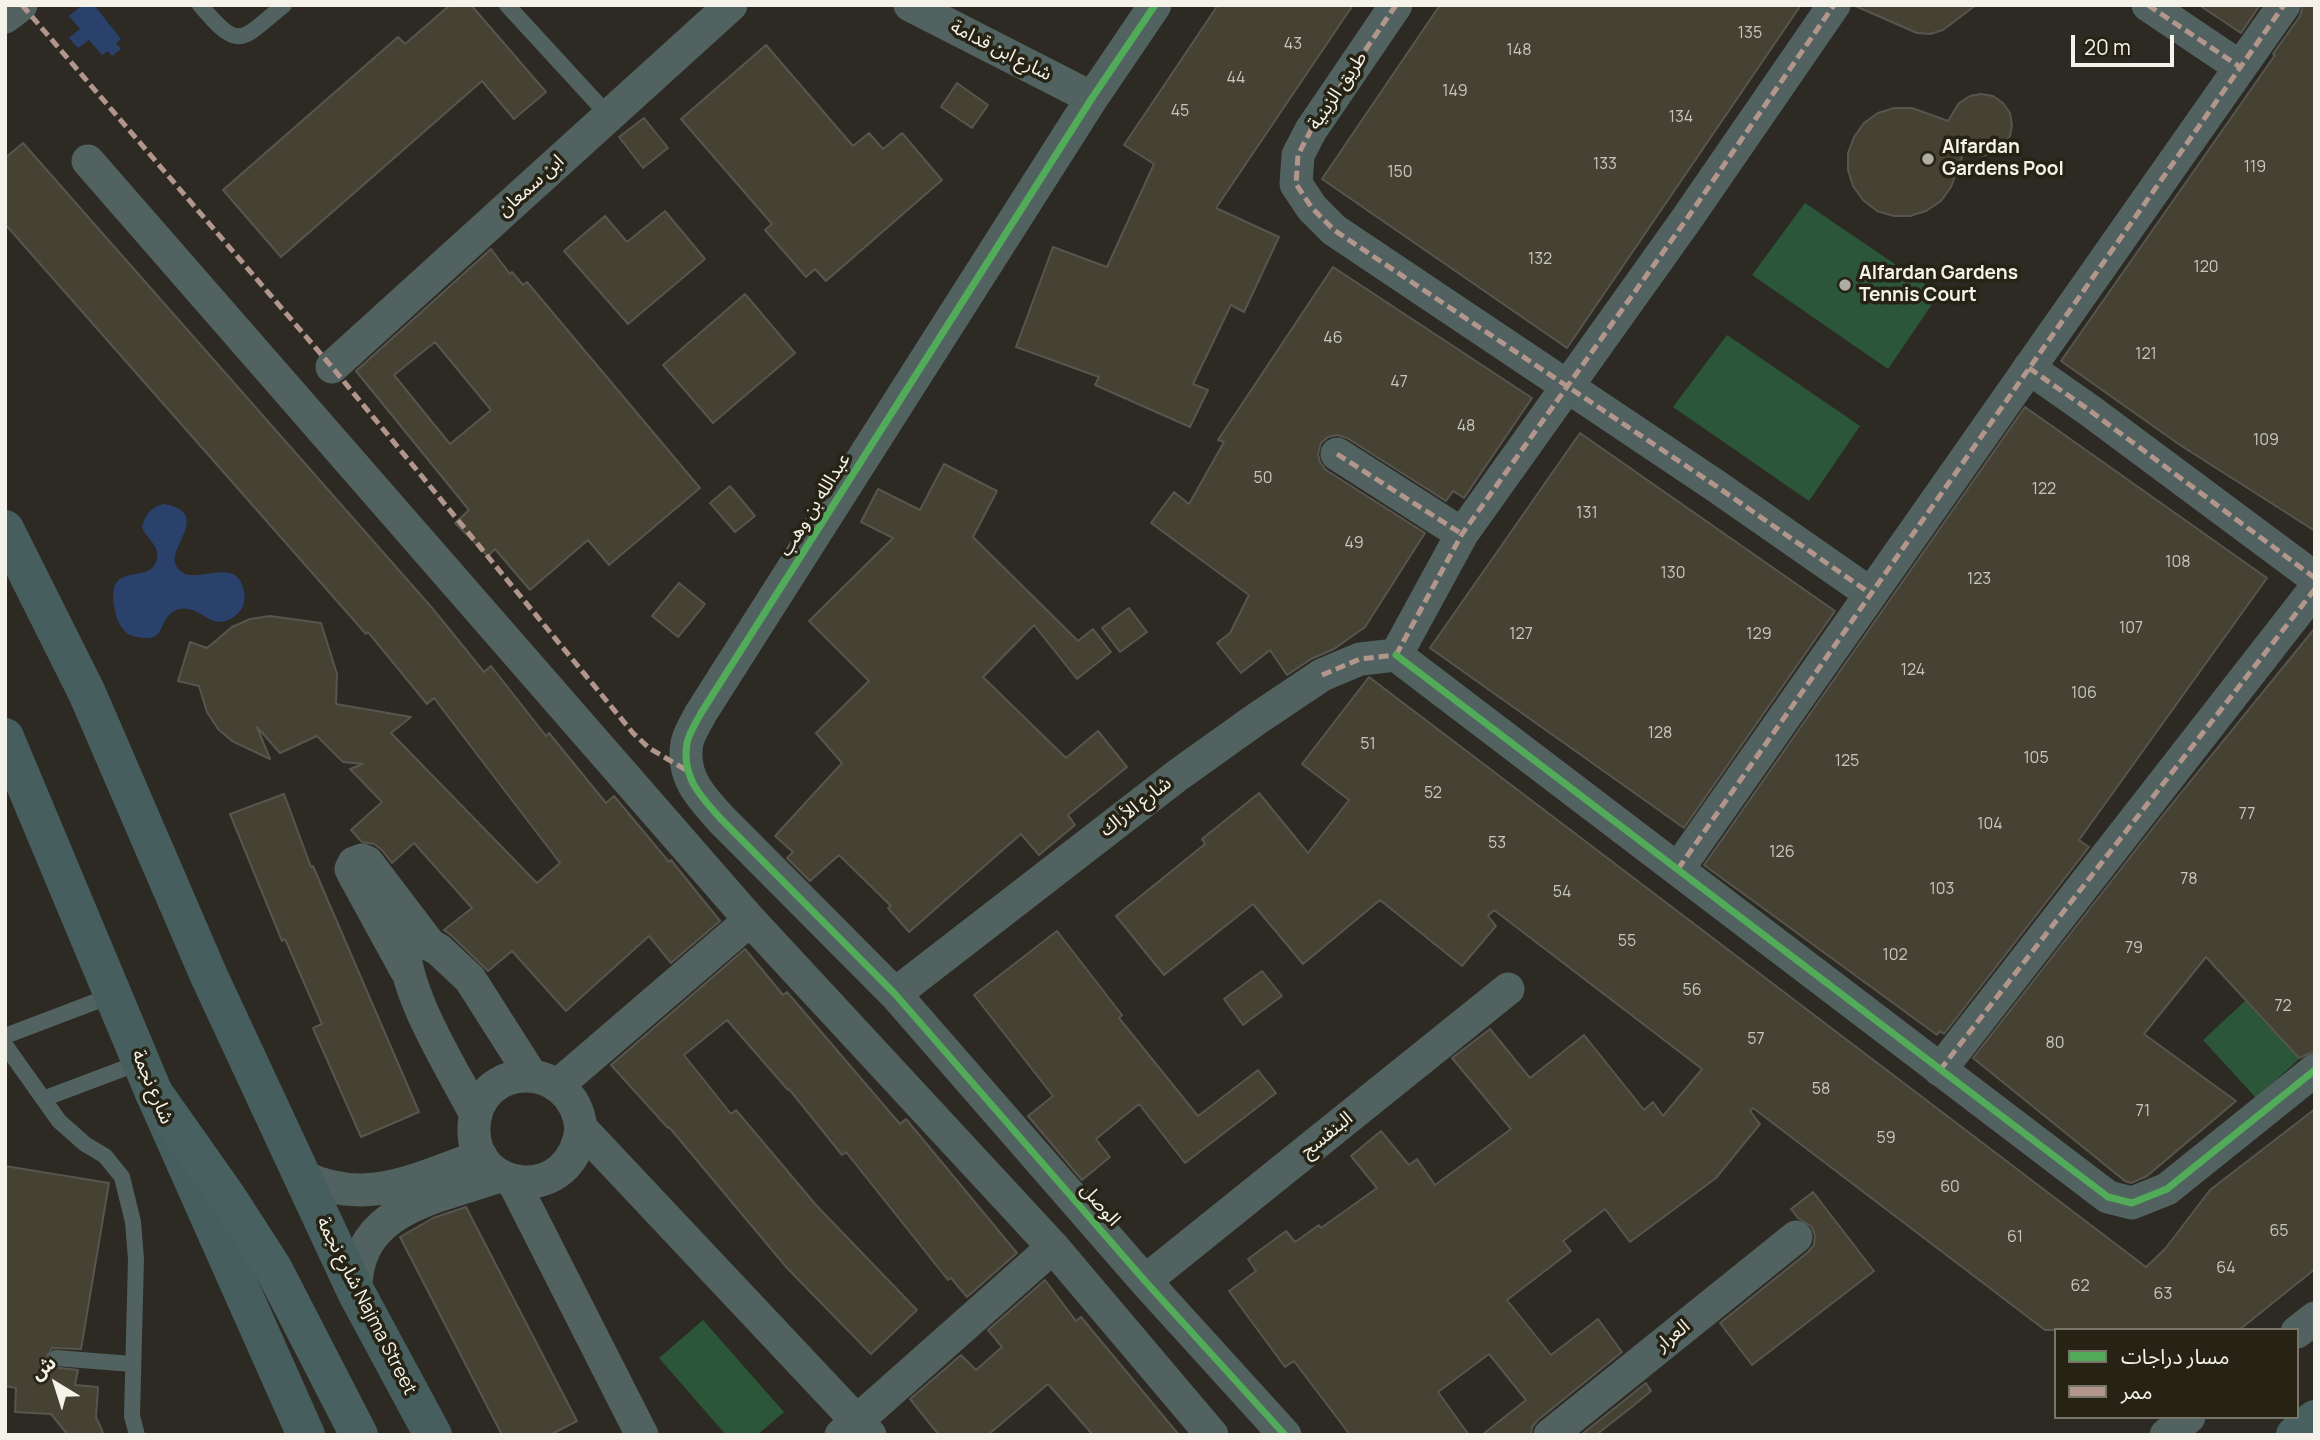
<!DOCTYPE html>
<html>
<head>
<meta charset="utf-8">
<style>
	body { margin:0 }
	#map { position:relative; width:2320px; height:1440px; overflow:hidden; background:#2c2a22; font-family:Manrope,"Noto Sans Arabic",sans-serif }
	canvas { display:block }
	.frame { position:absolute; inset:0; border:7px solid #f4f2e9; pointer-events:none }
	.legend { position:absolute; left:2054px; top:1328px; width:245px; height:91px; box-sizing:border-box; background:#262315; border:2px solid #78766a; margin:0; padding:9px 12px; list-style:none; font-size:21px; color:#f4f2e9 }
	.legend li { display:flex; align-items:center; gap:14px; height:35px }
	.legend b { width:35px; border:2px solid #78766a }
	.north { position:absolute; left:21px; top:1349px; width:70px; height:70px; -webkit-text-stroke:5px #262315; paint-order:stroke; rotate:322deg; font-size:19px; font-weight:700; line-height:28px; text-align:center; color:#f4f2e9 }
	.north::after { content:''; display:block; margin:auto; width:24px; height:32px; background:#f4f2e9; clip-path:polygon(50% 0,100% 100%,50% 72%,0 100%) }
	.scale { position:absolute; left:2071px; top:35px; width:103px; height:32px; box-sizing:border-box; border:4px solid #f4f2e9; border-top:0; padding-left:9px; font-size:21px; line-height:24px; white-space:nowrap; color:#f4f2e9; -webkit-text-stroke:5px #262315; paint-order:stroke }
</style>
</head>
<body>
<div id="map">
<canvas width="2320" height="1440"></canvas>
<div class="frame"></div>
<ul class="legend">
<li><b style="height:9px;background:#51ab58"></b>مسار دراجات</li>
<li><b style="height:9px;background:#b2968c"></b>ممر</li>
</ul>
<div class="north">ش</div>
<div class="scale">20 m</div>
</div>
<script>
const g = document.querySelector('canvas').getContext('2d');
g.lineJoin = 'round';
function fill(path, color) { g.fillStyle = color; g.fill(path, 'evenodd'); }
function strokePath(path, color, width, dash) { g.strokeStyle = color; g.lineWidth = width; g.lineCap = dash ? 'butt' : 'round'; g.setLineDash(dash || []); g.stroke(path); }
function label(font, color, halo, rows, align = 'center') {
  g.font = font + ' Manrope,"Noto Sans Arabic",sans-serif'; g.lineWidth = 7; g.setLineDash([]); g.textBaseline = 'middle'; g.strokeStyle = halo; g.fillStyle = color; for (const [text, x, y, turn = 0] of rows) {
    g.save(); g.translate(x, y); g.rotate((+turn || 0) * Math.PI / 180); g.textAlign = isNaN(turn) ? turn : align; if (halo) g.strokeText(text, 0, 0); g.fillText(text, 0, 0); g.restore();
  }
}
fill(new Path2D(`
	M 1805,203 L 1939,294 L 1888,369 L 1752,275 Z
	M 1727,335 L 1860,426 L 1809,501 L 1673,407 Z
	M 2245,1001 L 2299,1059 L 2256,1098 L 2203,1040 Z
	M 703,1320 L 784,1412 L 757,1435 L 726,1435 L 659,1358 Z`), '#2c563a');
fill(new Path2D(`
	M 82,5 L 94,5 L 121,39 L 116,43 L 121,49 L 112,56 L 108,51 L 102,55 L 89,40 L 78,48 L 69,38 L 80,29 L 69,16 Z
	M 164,504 C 211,512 170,546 175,563 C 177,569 183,575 191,575 C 209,577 239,560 244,592 C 246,600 243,610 236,615 C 211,636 200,601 177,610 C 162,615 163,634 154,637 C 147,639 135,638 128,634 C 121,629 117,620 115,611 C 104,556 150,588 157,559 C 160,545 146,539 142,527 C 145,514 151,507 164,504 Z`), '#2a426b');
const building = new Path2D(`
	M 450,5 L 471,5 L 546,92 L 514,119 L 482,81 L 281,257 L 223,190 L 398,37 L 405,44 Z
	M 1218,5 L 1353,5 L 1216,208 L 1279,237 L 1244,312 L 1231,305 L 1193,384 L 1208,390 L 1190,427 L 1095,385 L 1099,377 L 1016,347 L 1053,247 L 1107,267 L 1154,164 L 1124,145 Z
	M 1440,5 L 1801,5 L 1567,348 L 1322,179 Z
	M 1853,5 L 1976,5 L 1943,30 L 1930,34 L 1917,33 Z
	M 2199,5 L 2260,5 L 2241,33 Z
	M 2303,5 L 2315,5 L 2315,531 L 2180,445 L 2061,361 L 2275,55 L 2273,54 L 2300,16 Z
	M 766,45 L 853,146 L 869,133 L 883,149 L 902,133 L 942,180 L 826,281 L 815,269 L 806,277 L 765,230 L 772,224 L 681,119 Z
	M 957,83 L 988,105 L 972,128 L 941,107 Z
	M 1981,94 L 1993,96 L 2003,103 L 2010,113 L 2012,125 L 2010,136 L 2003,146 L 1993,153 L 1982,156 L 1964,152 L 1951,187 L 1941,201 L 1926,211 L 1910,216 L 1894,216 L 1877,211 L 1863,200 L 1853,186 L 1848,170 L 1848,153 L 1854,137 L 1864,123 L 1878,113 L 1894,108 L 1912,108 L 1948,121 L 1959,103 L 1970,96 Z
	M 644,118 L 668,148 L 643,168 L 619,137 Z
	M 23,143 L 433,609 L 484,672 L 491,666 L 546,736 L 549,733 L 606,803 L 614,796 L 669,862 L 671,860 L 720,921 L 671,963 L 649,936 L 566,1011 L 512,951 L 488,971 L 452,936 L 444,930 L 472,908 L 414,843 L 392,863 L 382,850 L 374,844 L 362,842 L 351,830 L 382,802 L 350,769 L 363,764 L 343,762 L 317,736 L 280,753 L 257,727 L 270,759 L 232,741 L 218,729 L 207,712 L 199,686 L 178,681 L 190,642 L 207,648 L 232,627 L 250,619 L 270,616 L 321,623 L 337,674 L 336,704 L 411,717 L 391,733 L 537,883 L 560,863 L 434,698 L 427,704 L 368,632 L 366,634 L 5,224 L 5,158 Z
	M 665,211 L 705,259 L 628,324 L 564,251 L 605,216 L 627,242 Z
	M 491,249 L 510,274 L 512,272 L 523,285 L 527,282 L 700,488 L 609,565 L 588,540 L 530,590 L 495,549 L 488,556 L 455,523 L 469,510 L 356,371 ZM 435,342 L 491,410 L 450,444 L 394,375 Z
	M 1333,267 L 1532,398 L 1464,498 L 1453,491 L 1446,501 L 1347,438 L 1337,435 L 1328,437 L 1321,443 L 1318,454 L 1320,462 L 1326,470 L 1425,533 L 1365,627 L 1334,649 L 1311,659 L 1287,675 L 1270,650 L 1241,673 L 1217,643 L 1230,633 L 1249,595 L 1151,523 L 1174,492 L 1189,504 L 1224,442 L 1218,440 Z
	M 745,294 L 795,353 L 713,423 L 663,365 Z
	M 2025,407 L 2267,578 L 2079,840 L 2089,847 L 1944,1034 L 1940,1031 L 1937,1035 L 1704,865 Z
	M 1580,433 L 1835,611 L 1684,828 L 1430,648 Z
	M 944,464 L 997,491 L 973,537 L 1078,641 L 1093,629 L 1111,652 L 1077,679 L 1034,625 L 983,677 L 1066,758 L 1098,731 L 1127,767 L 1068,815 L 1075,825 L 1039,855 L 1021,834 L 909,932 L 888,908 L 891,906 L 839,855 L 810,881 L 787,858 L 793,852 L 775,836 L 842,763 L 816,733 L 869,681 L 809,621 L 893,538 L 861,522 L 878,489 L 920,510 Z
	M 730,486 L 755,516 L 735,532 L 710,503 Z
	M 679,583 L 705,604 L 678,637 L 652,616 Z
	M 1129,608 L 1147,632 L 1120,652 L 1102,628 Z
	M 2315,628 L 2315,1051 L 2299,1058 L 2206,957 L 2144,1034 L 2236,1101 L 2147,1176 L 2131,1183 L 2125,1181 L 1973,1058 L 2163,815 Z
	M 1369,677 L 2146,1267 L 2165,1249 L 2210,1190 L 2315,1109 L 2315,1269 L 2239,1330 L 2045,1330 L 1753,1108 L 1750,1111 L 1760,1124 L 1716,1178 L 1630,1242 L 1605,1209 L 1563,1241 L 1571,1251 L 1507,1300 L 1551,1355 L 1598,1319 L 1622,1352 L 1538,1420 L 1532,1427 L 1531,1435 L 1482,1435 L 1526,1400 L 1489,1354 L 1438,1392 L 1469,1435 L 1350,1435 L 1294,1361 L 1285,1367 L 1229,1291 L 1256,1271 L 1248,1259 L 1286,1231 L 1295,1242 L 1319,1225 L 1321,1228 L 1377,1188 L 1351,1156 L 1381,1131 L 1409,1165 L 1417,1159 L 1435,1185 L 1511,1129 L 1452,1058 L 1490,1029 L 1530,1078 L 1584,1035 L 1644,1110 L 1653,1102 L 1663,1116 L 1702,1069 L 1494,910 L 1488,916 L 1496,926 L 1462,966 L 1380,900 L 1303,964 L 1253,904 L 1164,975 L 1116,916 L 1205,844 L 1202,839 L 1259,793 L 1308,853 L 1349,800 L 1302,764 Z
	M 284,794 L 311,867 L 313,866 L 419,1112 L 361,1137 L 313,1028 L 322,1024 L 285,939 L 282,941 L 230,814 Z
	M 1057,931 L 1122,1015 L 1119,1018 L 1198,1116 L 1258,1070 L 1276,1093 L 1185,1163 L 1139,1104 L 1096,1139 L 1110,1157 L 1082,1180 L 1028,1116 L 1053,1096 L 974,995 Z
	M 745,949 L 783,995 L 787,992 L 900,1124 L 906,1119 L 1017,1253 L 967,1297 L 951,1278 L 948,1280 L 846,1152 L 842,1155 L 789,1089 L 788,1090 L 727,1020 L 684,1055 L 731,1114 L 736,1110 L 816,1205 L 917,1310 L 871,1354 L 787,1268 L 669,1127 L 668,1128 L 611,1065 Z
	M 1262,971 L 1282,996 L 1243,1025 L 1224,999 Z
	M 5,1166 L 109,1183 L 81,1349 L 52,1348 L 46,1358 L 51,1367 L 78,1370 L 75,1385 L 98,1387 L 96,1417 L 104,1435 L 68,1435 L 51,1414 L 15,1412 L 16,1388 L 5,1386 Z
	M 1813,1192 L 1874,1271 L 1752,1365 L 1720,1323 L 1808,1252 L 1814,1245 L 1815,1235 L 1811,1226 L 1798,1218 L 1791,1209 Z
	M 466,1207 L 577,1421 L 550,1435 L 502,1435 L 400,1237 L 433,1218 Z
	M 1045,1280 L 1076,1321 L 1081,1317 L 1179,1435 L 1093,1435 L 1048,1384 L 988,1435 L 939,1435 L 910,1399 L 961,1355 L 976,1370 L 1002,1347 L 988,1330 Z
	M 1646,1383 L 1651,1391 L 1633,1406 L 1596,1435 L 1581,1435 Z`);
fill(building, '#454233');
strokePath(building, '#56554e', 2);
strokePath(new Path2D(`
	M 200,5 C 240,52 240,41 284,5
	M 507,5 L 609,116
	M 5,1036 L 113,995
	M 5,1045 L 59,1121 L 85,1144 L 105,1156 L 122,1177 L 133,1222 L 136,1259 L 132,1416 L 137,1435
	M 43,1099 L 141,1062
	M 56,1358 L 132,1364`), '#516260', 16);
strokePath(new Path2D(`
	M 910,5 L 1092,98
	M 1155,5 L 1092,98 L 701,713 C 696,723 689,733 687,743 C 681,777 701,797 722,820 L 895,994 L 1145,1281 L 1285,1435
	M 1396,5 L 1311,130 L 1298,155 L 1296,184 L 1312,208 L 1334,230 L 1716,486 L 1871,594
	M 2148,5 L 2240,67
	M 5,17 L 21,5
	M 88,161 L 750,920 L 1053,1247 L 1212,1435
	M 332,367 L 731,5
	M 2029,368 L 2089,410 L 2315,578
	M 1337,454 L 1462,534
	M 1396,655 L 2108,1197 L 2132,1203 L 2167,1189 L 2315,1070
	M 1396,655 L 1462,534 L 1686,220 L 1834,5
	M 1678,869 L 2284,5
	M 406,970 L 354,875 L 351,869 L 354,863 L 362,860 L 367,862 L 430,945
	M 895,994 L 1178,775 L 1255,720 L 1322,675 L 1360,659 L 1396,655
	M 1940,1070 L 2315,589
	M 558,1085 L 750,920
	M 476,1115 C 452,1068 406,997 404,946 L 412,938 L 418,938 L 439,950 L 470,979 L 531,1075
	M 581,1128 C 573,1205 471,1195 474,1127 C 477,1060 573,1058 581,1128 L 870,1435
	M 302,1176 C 367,1208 418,1178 481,1156
	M 513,1181 L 642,1435
	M 1145,1281 L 1508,989
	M 356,1292 C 354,1208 436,1198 500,1176
	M 2297,1332 L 2315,1318
	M 841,1435 L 1053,1247
	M 1550,1435 L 1796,1237
	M 2166,1435 L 2189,1417`), '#516260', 33);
strokePath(new Path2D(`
	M 5,529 L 87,693 L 209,976 L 356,1292 L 433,1435
	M 5,737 L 154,1093 L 306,1435`), '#465f5e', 38);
strokePath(new Path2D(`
	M 154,1093 L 228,1198 L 273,1268 L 359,1435
	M 2295,1435 L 2315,1419`), '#486060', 38);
strokePath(new Path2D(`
	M 22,5 L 332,367 L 633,733 L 649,748 L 686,770
	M 1396,5 L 1311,130 L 1298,155 L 1296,184 L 1312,208 L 1334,230 L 1716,486 L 1871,594
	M 2148,5 L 2240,67
	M 2029,368 L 2089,410 L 2315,578
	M 1337,454 L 1462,534
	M 1396,655 L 1462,534 L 1686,220 L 1834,5
	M 1322,675 L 1360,659 L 1396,655
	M 1678,869 L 2284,5
	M 1940,1070 L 2315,589`), '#b2968c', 5, [10, 5]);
strokePath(new Path2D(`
	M 1155,5 L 1092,98 L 701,713 C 696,723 689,733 687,743 C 681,777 701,797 722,820 L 895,994 L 1145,1281 L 1285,1435
	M 1396,655 L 2108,1197 L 2132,1203 L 2167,1189 L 2315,1070`), '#51ab58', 7);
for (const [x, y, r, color] of [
	[1928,159,7,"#aeaca3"],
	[1845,285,7,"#aeaca3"]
]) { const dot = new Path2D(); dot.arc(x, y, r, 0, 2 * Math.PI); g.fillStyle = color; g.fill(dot); strokePath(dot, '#262315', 2.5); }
label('16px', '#c8c6bc', null, [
	["135",1750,34],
	["43",1293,45],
	["148",1519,51],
	["44",1236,79],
	["149",1455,92],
	["45",1180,112],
	["134",1681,118],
	["133",1605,165],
	["119",2255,168],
	["150",1400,173],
	["132",1540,260],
	["120",2206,268],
	["46",1333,339],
	["121",2146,355],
	["47",1399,383],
	["48",1466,427],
	["109",2266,441],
	["50",1263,479],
	["122",2044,490],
	["131",1587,514],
	["49",1354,544],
	["108",2178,563],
	["130",1673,574],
	["123",1979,580],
	["107",2131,629],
	["127",1521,635],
	["129",1759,635],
	["124",1913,671],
	["106",2084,694],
	["128",1660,734],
	["51",1368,745],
	["105",2036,759],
	["125",1847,762],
	["52",1433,794],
	["77",2247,815],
	["104",1990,825],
	["53",1497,844],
	["126",1782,853],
	["78",2189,880],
	["103",1942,890],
	["54",1562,893],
	["55",1627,942],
	["79",2134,949],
	["102",1895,956],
	["56",1692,991],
	["72",2283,1007],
	["57",1756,1040],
	["80",2055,1044],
	["58",1821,1090],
	["71",2143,1112],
	["59",1886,1139],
	["60",1950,1188],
	["65",2279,1232],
	["61",2015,1238],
	["64",2226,1269],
	["62",2080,1287],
	["63",2163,1295]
]);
label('19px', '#f4f2e9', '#262315', [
	["شارع ابن قدامة",1001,51,27],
	["طريق الزينية",1338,91,-56],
	["ابن سمعان",531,186,-42],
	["عبدالله بن وهب",815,505,-58],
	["شارع الأراك",1136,807,-38],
	["شارع نجمة",152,1087,67],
	["البنفسج",1327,1135,-39],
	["الوصل",1100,1205,49],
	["شارع نجمة Najma Street",366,1306,63],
	["العرار",1673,1336,-39]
]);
label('bold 19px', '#f4f2e9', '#262315', [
	["Alfardan",1942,148],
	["Gardens Pool",1942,170],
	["Alfardan Gardens",1859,274],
	["Tennis Court",1859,296]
], 'left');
</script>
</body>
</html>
